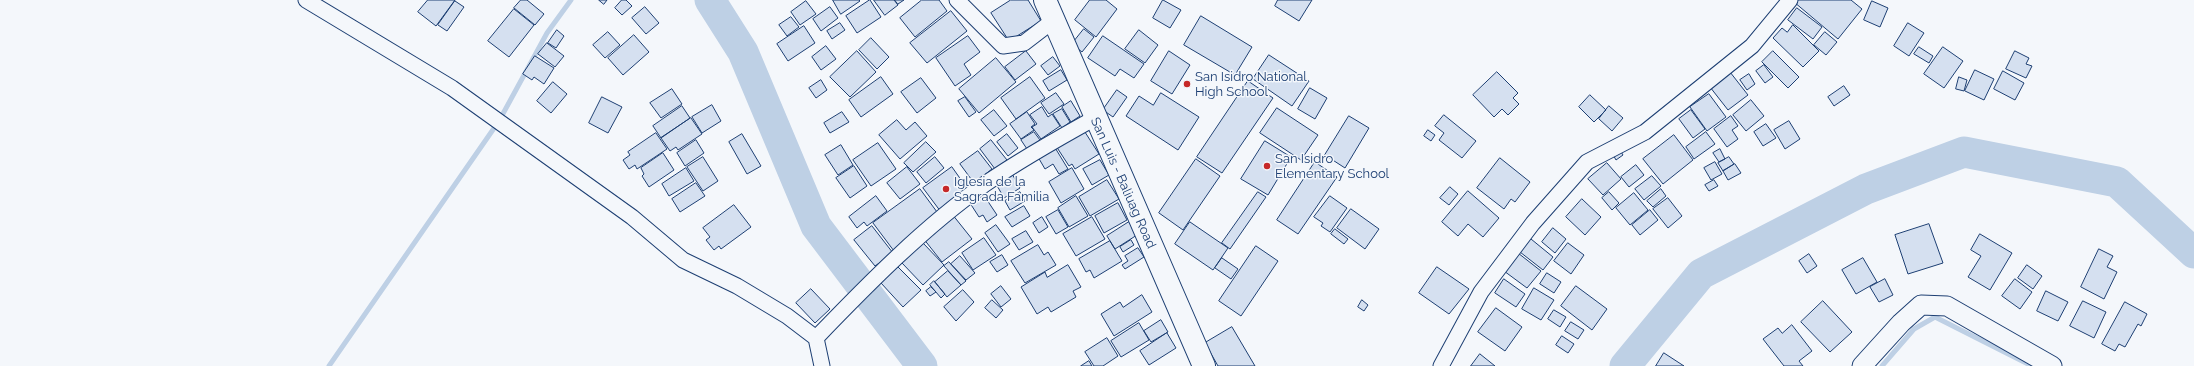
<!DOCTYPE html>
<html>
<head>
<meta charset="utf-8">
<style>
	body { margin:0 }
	canvas { display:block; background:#f4f7fb }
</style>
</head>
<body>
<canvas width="2194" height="366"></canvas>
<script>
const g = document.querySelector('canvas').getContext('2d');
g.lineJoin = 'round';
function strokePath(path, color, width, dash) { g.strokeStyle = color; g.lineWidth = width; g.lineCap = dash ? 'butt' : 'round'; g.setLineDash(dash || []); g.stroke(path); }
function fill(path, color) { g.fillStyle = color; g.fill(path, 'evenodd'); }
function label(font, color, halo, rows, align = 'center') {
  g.font = font + ' Raleway,sans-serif'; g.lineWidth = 3; g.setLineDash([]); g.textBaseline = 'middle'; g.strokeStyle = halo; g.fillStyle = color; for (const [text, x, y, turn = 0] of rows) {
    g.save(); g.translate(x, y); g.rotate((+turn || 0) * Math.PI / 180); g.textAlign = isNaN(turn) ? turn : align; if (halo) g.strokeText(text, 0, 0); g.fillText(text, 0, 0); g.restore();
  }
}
strokePath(new Path2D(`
	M 329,366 L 499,121 L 547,33 L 571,0
	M 1882,366 L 1914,329 L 1935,317 L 2032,366`), '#bed0e5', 5);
strokePath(new Path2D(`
	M 710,0 L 743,52 L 816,226 L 922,366
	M 1625,366 L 1701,274 L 1866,189 L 1964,152 L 2117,182 L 2194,253`), '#bed0e5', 31);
const building = new Path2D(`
	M 428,0 L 455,0 L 436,26 L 418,12 Z
	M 521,0 L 527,0 L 544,14 L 535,25 L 514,8 Z
	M 599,0 L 607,0 L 604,4 Z
	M 622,0 L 626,0 L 632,6 L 622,15 L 615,8 Z
	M 833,0 L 859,0 L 860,1 L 841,14 Z
	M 870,0 L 881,17 L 857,33 L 846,16 Z
	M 874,0 L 894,0 L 898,5 L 885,15 Z
	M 895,0 L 904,0 L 898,4 Z
	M 922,0 L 939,0 L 947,11 L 915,37 L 900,18 Z
	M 1011,0 L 1028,0 L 1041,21 L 1009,41 L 991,13 Z
	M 1090,0 L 1106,0 L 1117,9 L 1096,37 L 1075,20 Z
	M 1163,0 L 1181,10 L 1170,28 L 1153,18 Z
	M 1278,0 L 1312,0 L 1299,21 L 1275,6 Z
	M 1796,0 L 1851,0 L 1862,9 L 1838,39 L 1794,2 Z
	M 455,1 L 464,7 L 447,31 L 438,25 Z
	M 806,1 L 816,14 L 800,25 L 791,12 Z
	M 1872,1 L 1888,8 L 1880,27 L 1864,20 Z
	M 645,7 L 659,23 L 646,34 L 632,18 Z
	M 830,7 L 838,18 L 821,31 L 813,19 Z
	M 1797,8 L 1822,27 L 1813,39 L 1788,20 Z
	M 514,9 L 534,25 L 509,57 L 488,41 Z
	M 951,11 L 967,31 L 927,63 L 910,43 Z
	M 1201,16 L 1252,47 L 1235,75 L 1184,45 Z
	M 791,17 L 799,27 L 787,36 L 779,25 Z
	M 840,23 L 845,30 L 832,39 L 827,31 Z
	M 1908,23 L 1924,33 L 1909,56 L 1894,46 Z
	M 1793,25 L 1819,51 L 1803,67 L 1773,38 L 1782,28 L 1787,32 Z
	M 804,26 L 815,43 L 788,61 L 777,44 Z
	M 1084,29 L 1094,37 L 1082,52 L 1072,44 Z
	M 557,30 L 564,36 L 556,48 L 548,43 Z
	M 1139,30 L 1158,45 L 1145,63 L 1125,49 Z
	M 608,32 L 620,45 L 605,58 L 593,45 Z
	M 1825,32 L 1837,42 L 1826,55 L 1814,45 Z
	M 634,35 L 649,52 L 623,75 L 608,58 Z
	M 968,36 L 980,52 L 964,64 L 971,75 L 955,86 L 936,58 Z
	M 1103,36 L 1144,64 L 1134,78 L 1120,69 L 1115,76 L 1088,58 Z
	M 871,38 L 889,57 L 877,69 L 859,50 Z
	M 547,43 L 564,56 L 555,67 L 538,54 Z
	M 826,46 L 836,59 L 821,70 L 812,57 Z
	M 1919,47 L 1933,56 L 1929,63 L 1914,54 Z
	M 1943,47 L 1963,61 L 1944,88 L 1924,74 Z
	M 857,51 L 876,72 L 850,97 L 830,77 Z
	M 1026,51 L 1036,64 L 1015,80 L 1005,67 Z
	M 1169,51 L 1190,65 L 1172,94 L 1151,81 Z
	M 1773,51 L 1799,77 L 1788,88 L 1762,62 Z
	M 2015,51 L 2029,58 L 2026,64 L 2032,66 L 2026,78 L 2006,69 Z
	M 1269,55 L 1309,81 L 1292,106 L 1253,79 Z
	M 535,56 L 554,68 L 544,84 L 534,77 L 532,80 L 523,74 Z
	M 1053,57 L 1060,66 L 1048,75 L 1041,66 Z
	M 996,58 L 1016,82 L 979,113 L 959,89 Z
	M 1764,65 L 1773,77 L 1765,83 L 1756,71 Z
	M 1061,70 L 1067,80 L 1049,91 L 1043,81 Z
	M 1975,70 L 1994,79 L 1984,100 L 1965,91 Z
	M 2003,71 L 2024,83 L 2015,100 L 1994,89 Z
	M 1497,72 L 1518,93 L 1513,98 L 1519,104 L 1508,115 L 1502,109 L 1494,117 L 1473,95 Z
	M 1730,72 L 1748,95 L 1728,110 L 1710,87 Z
	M 1749,74 L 1755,84 L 1747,90 L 1740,80 Z
	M 881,77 L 893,94 L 861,117 L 849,100 Z
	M 1030,77 L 1045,98 L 1016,119 L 1001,98 Z
	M 1959,77 L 1967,80 L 1964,91 L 1956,89 Z
	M 921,78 L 936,98 L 917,113 L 901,92 Z
	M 821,80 L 827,90 L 816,98 L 809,88 Z
	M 1248,81 L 1273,98 L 1222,173 L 1197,157 Z
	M 553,82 L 567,94 L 551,113 L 537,101 Z
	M 1844,86 L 1850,95 L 1834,106 L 1828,97 Z
	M 1310,88 L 1327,98 L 1315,119 L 1298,109 Z
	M 672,89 L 682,104 L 661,118 L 650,103 Z
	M 1117,90 L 1127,97 L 1113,117 L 1103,110 Z
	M 1056,93 L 1064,104 L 1049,114 L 1041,103 Z
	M 1161,93 L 1199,117 L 1178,150 L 1126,116 L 1139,96 L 1153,105 Z
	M 1709,94 L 1726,117 L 1707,131 L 1690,107 Z
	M 1590,95 L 1606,110 L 1594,122 L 1579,107 Z
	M 602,97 L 622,107 L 608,133 L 589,123 Z
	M 965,97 L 976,112 L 969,117 L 958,101 Z
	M 1751,100 L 1764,116 L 1746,131 L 1733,115 Z
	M 1071,101 L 1080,116 L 1071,122 L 1062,107 Z
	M 712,105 L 721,121 L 702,133 L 692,117 Z
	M 682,106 L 690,118 L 661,138 L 653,126 Z
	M 1609,106 L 1623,118 L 1612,131 L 1599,119 Z
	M 1042,107 L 1048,117 L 1052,114 L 1060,126 L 1041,139 L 1032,127 L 1037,124 L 1030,115 Z
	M 1277,108 L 1318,135 L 1301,160 L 1260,133 Z
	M 1062,109 L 1070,122 L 1062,128 L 1053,114 Z
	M 994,110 L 1007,126 L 994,136 L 981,120 Z
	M 1691,110 L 1705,129 L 1693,138 L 1679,119 Z
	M 842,112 L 849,122 L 830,133 L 824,123 Z
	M 1027,112 L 1035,124 L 1031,127 L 1034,130 L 1021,139 L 1010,124 Z
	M 1444,115 L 1476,141 L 1462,158 L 1439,140 L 1444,133 L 1435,126 Z
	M 1349,116 L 1369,128 L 1345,168 L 1325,155 Z
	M 1731,116 L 1738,126 L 1732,130 L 1738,139 L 1727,147 L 1714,129 Z
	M 691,118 L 702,134 L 678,150 L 676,147 L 670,151 L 661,138 Z
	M 897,120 L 906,130 L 915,122 L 927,136 L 900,159 L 879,135 Z
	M 1789,121 L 1800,139 L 1785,149 L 1774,130 Z
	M 1766,124 L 1776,138 L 1763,146 L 1754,132 Z
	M 1083,129 L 1099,154 L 1075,169 L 1072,164 L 1069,166 L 1056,146 Z
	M 1428,130 L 1435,135 L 1431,141 L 1424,136 Z
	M 1034,132 L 1040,140 L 1027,149 L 1021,140 Z
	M 1706,132 L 1715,144 L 1694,159 L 1686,147 Z
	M 656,133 L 667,149 L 637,169 L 635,165 L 629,169 L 623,160 L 630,155 L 628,152 Z
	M 742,134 L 761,166 L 747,174 L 729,142 Z
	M 1007,134 L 1018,148 L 1008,156 L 997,142 Z
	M 1674,135 L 1693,160 L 1663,184 L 1643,159 Z
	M 696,140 L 704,153 L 685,166 L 677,153 Z
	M 991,140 L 1007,160 L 995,169 L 980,149 Z
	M 1265,141 L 1291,157 L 1268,195 L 1241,179 Z
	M 926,142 L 936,152 L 913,172 L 904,163 Z
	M 878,143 L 896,169 L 871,186 L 853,160 Z
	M 841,145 L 853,165 L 838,175 L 825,155 Z
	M 1054,146 L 1068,169 L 1059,174 L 1053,164 L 1045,169 L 1038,157 Z
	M 1618,147 L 1623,155 L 1616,160 L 1611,151 Z
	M 1720,149 L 1725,159 L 1719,162 L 1713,153 Z
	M 978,151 L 992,169 L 974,183 L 960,164 Z
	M 663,153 L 674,170 L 649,187 L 642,176 L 644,174 L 641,168 Z
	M 703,157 L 718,181 L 703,191 L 687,167 Z
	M 935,157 L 944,168 L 926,183 L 917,172 Z
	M 1729,157 L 1734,164 L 1723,171 L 1718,163 Z
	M 1500,158 L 1530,182 L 1515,202 L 1511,199 L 1504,209 L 1477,188 Z
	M 1196,159 L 1220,176 L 1183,230 L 1159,213 Z
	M 1100,160 L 1109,175 L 1092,185 L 1083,169 Z
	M 1315,162 L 1337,177 L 1298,234 L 1277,220 Z
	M 1715,162 L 1722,174 L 1711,180 L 1704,168 Z
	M 1607,163 L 1621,179 L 1603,195 L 1588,179 Z
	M 1735,164 L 1741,173 L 1728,180 L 1723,171 Z
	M 1636,165 L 1644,175 L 1629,187 L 1621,177 Z
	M 854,166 L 867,186 L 850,198 L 836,178 Z
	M 907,167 L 920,184 L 900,199 L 887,183 Z
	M 952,167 L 969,191 L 941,212 L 923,188 Z
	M 686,168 L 694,181 L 669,196 L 662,184 Z
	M 1072,168 L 1084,189 L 1061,203 L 1049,182 Z
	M 1011,172 L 1020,188 L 1004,198 L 995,182 Z
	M 1652,176 L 1661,186 L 1644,200 L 1635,189 Z
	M 1107,180 L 1119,199 L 1090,216 L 1079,197 Z
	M 1714,180 L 1718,186 L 1709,191 L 1705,185 Z
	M 696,183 L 705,196 L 680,212 L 672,199 Z
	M 1450,187 L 1458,194 L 1449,205 L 1440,198 Z
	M 920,189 L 940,216 L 894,251 L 873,223 Z
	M 1661,189 L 1666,196 L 1653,207 L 1647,201 Z
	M 981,191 L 997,215 L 987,222 L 983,215 L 979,217 L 968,200 Z
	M 1468,191 L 1499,218 L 1483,237 L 1468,224 L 1458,236 L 1442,222 Z
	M 1020,192 L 1025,201 L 1010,210 L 1005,201 Z
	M 1258,192 L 1266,197 L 1230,249 L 1222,243 Z
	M 1609,192 L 1619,203 L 1612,210 L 1602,198 Z
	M 1634,193 L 1648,210 L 1630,225 L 1616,208 Z
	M 876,196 L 887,211 L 867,226 L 864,222 L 857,228 L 849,217 Z
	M 1076,196 L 1088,216 L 1069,227 L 1058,208 Z
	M 1330,196 L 1347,208 L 1330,232 L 1321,226 L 1323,223 L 1314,217 Z
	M 1668,198 L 1682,216 L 1668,228 L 1653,209 Z
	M 1582,199 L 1601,217 L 1585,235 L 1566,217 Z
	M 1118,203 L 1127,220 L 1104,233 L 1095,216 Z
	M 734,205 L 751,227 L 721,249 L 719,246 L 714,250 L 706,240 L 710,237 L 703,228 Z
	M 1024,206 L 1030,216 L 1012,227 L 1005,217 Z
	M 1351,209 L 1379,229 L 1365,249 L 1337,228 Z
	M 1058,210 L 1068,227 L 1056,234 L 1046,217 Z
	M 1650,210 L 1658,220 L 1640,235 L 1632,225 Z
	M 952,214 L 972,239 L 942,262 L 923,238 Z
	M 1042,217 L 1048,227 L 1039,233 L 1033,223 Z
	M 1092,217 L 1105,239 L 1076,256 L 1063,234 Z
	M 1129,222 L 1137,235 L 1115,249 L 1107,236 Z
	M 1190,222 L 1228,248 L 1213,270 L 1175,244 Z
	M 1929,224 L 1943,263 L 1908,274 L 1895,235 Z
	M 996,225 L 1010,244 L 998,252 L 985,233 Z
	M 872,226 L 893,253 L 875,266 L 854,240 Z
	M 1553,228 L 1566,239 L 1555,253 L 1542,242 Z
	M 1335,229 L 1348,239 L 1344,244 L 1331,234 Z
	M 1026,231 L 1033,242 L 1019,250 L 1012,239 Z
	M 1980,234 L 2012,253 L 1990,290 L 1968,277 L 1981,256 L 1971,250 Z
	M 984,238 L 996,255 L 973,270 L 962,253 Z
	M 1531,239 L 1553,257 L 1543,270 L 1520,252 Z
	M 1131,240 L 1134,245 L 1123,252 L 1120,247 Z
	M 1110,241 L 1122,261 L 1094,278 L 1090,270 L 1086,272 L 1079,259 Z
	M 923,243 L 944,265 L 923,285 L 902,263 Z
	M 1568,243 L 1584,255 L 1571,274 L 1554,261 Z
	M 1038,245 L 1044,255 L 1048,252 L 1056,265 L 1025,283 L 1011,261 Z
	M 1256,246 L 1278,261 L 1241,316 L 1219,301 Z
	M 1138,248 L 1144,257 L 1125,269 L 1122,265 L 1128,261 L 1125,256 Z
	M 2099,249 L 2113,256 L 2107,267 L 2117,272 L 2104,299 L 2081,287 Z
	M 1518,253 L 1541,271 L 1527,288 L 1504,271 Z
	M 1809,254 L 1817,266 L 1807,273 L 1799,261 Z
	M 1002,255 L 1008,265 L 997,272 L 990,262 Z
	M 960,256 L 975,273 L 966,280 L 951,264 Z
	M 1222,258 L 1238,269 L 1231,279 L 1215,268 Z
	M 1863,258 L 1877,282 L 1856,294 L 1842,270 Z
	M 949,262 L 966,281 L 961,285 L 944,266 Z
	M 1068,265 L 1081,287 L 1073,291 L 1076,297 L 1051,312 L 1048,307 L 1037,314 L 1021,287 L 1045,272 L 1047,277 Z
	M 2027,265 L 2042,276 L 2033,289 L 2018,278 Z
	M 898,267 L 921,290 L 903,307 L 881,283 Z
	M 1437,267 L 1469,289 L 1449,314 L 1419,293 Z
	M 948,271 L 961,285 L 947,297 L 935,282 Z
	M 1547,273 L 1561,282 L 1554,293 L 1540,284 Z
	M 1504,279 L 1525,294 L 1516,307 L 1495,293 Z
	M 1885,279 L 1893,295 L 1879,302 L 1870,287 Z
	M 2015,279 L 2032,292 L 2020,309 L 2002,296 Z
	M 934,281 L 945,294 L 941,298 L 930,285 Z
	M 1001,286 L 1011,299 L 1001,307 L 991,294 Z
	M 1576,286 L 1607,309 L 1592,330 L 1561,306 Z
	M 931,287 L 936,292 L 930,296 L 926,291 Z
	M 1534,288 L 1554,300 L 1541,320 L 1522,309 Z
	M 811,289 L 830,309 L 815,323 L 796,303 Z
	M 963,290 L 974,302 L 956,321 L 944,307 Z
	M 2046,291 L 2068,302 L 2058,321 L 2037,311 Z
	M 1142,295 L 1152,312 L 1114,336 L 1101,314 L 1120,302 L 1123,307 Z
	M 992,300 L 1003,310 L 996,318 L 985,308 Z
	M 1362,300 L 1368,305 L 1364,311 L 1358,307 Z
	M 1823,301 L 1852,332 L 1830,352 L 1801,322 Z
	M 2083,301 L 2106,312 L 2094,338 L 2070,326 Z
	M 2125,302 L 2147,314 L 2141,326 L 2138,324 L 2125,347 L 2119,344 L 2115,351 L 2102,344 Z
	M 1496,308 L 1522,327 L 1505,351 L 1478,332 Z
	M 1554,310 L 1566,317 L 1560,327 L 1548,319 Z
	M 1161,320 L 1168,332 L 1151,342 L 1144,331 Z
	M 1571,322 L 1584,330 L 1578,339 L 1565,331 Z
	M 1139,323 L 1149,340 L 1121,357 L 1111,341 Z
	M 1792,325 L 1812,351 L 1799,361 L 1803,366 L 1784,366 L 1763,339 L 1778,328 L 1782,333 Z
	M 1232,327 L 1255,366 L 1218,366 L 1205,343 Z
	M 1167,333 L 1176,348 L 1149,365 L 1140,351 Z
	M 1562,336 L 1574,344 L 1568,353 L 1556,345 Z
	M 1107,338 L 1118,356 L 1103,366 L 1094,366 L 1085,352 Z
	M 1664,353 L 1684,366 L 1656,366 Z
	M 1480,354 L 1495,366 L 1471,366 Z
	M 1089,361 L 1092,366 L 1081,366 Z`);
fill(building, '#d5e0f0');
strokePath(building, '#1d3f73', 1);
const minor = new Path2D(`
	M 306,0 L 452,88 L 632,217 L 683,260 L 737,286 L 787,316 L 816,338 L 822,366
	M 957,0 L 1003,46 L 1024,43 L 1054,20
	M 816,338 C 867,285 925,226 985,184 C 1020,160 1057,139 1095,118
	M 1441,366 L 1481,292 L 1533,223 L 1587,162 L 1645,132 L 1752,46 L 1790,0`);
const tertiary = new Path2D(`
	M 1862,366 L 1901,323 L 1921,305 L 1947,306 L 2052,366`);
const secondary = new Path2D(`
	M 1045,0 L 1204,366`);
strokePath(minor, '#1d3f73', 17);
strokePath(tertiary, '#1d3f73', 21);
strokePath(secondary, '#1d3f73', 24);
strokePath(minor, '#f4f7fb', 15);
strokePath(tertiary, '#f4f7fb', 19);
strokePath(secondary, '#f4f7fb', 22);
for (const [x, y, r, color] of [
	[1187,84,4,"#c62828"],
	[1267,166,4,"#c62828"],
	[946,189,4,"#c62828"]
]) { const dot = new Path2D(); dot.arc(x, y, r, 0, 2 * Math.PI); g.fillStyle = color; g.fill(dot); strokePath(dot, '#f4f7fb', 1.5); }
label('13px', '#1d3f73', '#f4f7fb', [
	["San Isidro National",1195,77],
	["High School",1195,92],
	["San Isidro",1275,159],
	["Elementary School",1275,174],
	["Iglesia de la",954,182],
	["Sagrada Familia",954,197]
], 'left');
label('13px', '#1d3f73', '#f4f7fb', [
	["San Luis - Baliuag Road",1123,183,66]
]);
</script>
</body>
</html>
